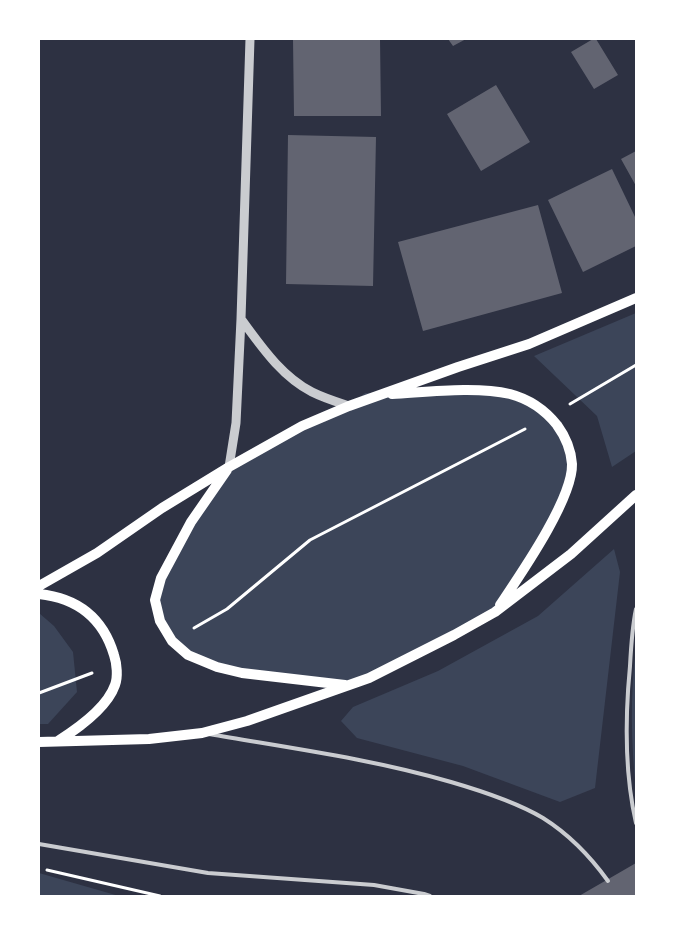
<!DOCTYPE html>
<html>
<head>
<meta charset="utf-8">
<style>
	body { margin:0 }
	#map { position:relative; width:675px; height:935px; overflow:hidden; background:#2d3142; font-family:"Work Sans",sans-serif }
	canvas { display:block }
	.frame { position:absolute; inset:0; border:40px solid #fff; pointer-events:none }
</style>
</head>
<body>
<div id="map">
<canvas width="675" height="935"></canvas>
<div class="frame"></div>
</div>
<script>
const g = document.querySelector('canvas').getContext('2d');
g.lineJoin = 'round';
function fill(path, color) { g.fillStyle = color; g.fill(path, 'evenodd'); }
function strokePath(path, color, width, dash) { g.strokeStyle = color; g.lineWidth = width; g.lineCap = dash ? 'butt' : 'round'; g.setLineDash(dash || []); g.stroke(path); }
fill(new Path2D(`
	M 636,313 L 636,451 L 612,467 L 597,416 L 534,356 Z
	M 479,391 L 531,402 L 566,438 L 569,487 L 495,612 L 347,685 L 217,667 L 172,641 L 155,600 L 161,578 L 229,467 L 349,406 L 365,393 Z
	M 614,549 L 620,572 L 595,788 L 560,802 L 463,766 L 357,738 L 341,721 L 353,707 L 438,671 L 538,616 Z
	M 39,613 L 54,626 L 73,652 L 77,692 L 48,724 L 39,724 Z
	M 636,648 L 636,790 C 631,743 630,695 636,648 Z
	M 39,873 L 119,896 L 39,896 Z`), '#3c4559');
fill(new Path2D(`
	M 293,39 L 380,39 L 381,116 L 294,116 Z
	M 448,39 L 466,39 L 453,46 Z
	M 593,39 L 596,39 L 618,75 L 594,89 L 571,52 Z
	M 496,85 L 530,142 L 481,171 L 447,114 Z
	M 288,135 L 376,137 L 373,286 L 286,284 Z
	M 636,151 L 636,186 L 621,159 Z
	M 612,169 L 636,219 L 636,246 L 583,272 L 548,200 Z
	M 538,205 L 562,293 L 423,331 L 398,242 Z
	M 636,863 L 636,896 L 579,896 Z`), '#626471');
strokePath(new Path2D(`
	M 570,404 L 636,365
	M 194,628 L 227,609 L 310,540 L 525,429
	M 39,693 L 92,673
	M 47,870 L 160,896`), '#fff', 3);
strokePath(new Path2D(`
	M 636,609 C 632,628 631,647 630,666 C 625,718 624,771 636,823
	M 209,734 C 290,748 372,759 451,782 C 482,791 516,802 543,818 C 570,835 590,856 608,881
	M 39,844 L 208,873 L 374,885 L 424,894 L 430,896`), '#caccd0', 4);
strokePath(new Path2D(`
	M 241,319 C 261,346 281,376 312,392 C 324,398 337,402 349,406
	M 229,467 L 236,423 L 241,319 L 250,39`), '#caccd0', 9);
strokePath(new Path2D(`
	M 392,394 C 428,392 476,386 510,394 C 529,399 545,410 557,425 C 565,436 571,450 572,464 C 573,499 520,575 500,605
	M 227,470 L 191,522 L 161,578 L 155,600 L 160,621 L 172,641 L 188,655 L 217,667 L 242,673 L 345,685
	M 39,586 L 97,553 L 162,508 L 229,467 L 302,426 L 349,406 L 458,367 L 529,344 L 636,298
	M 39,594 C 77,598 103,618 114,655 C 117,664 118,677 115,685 C 107,708 77,729 58,741
	M 39,742 L 149,739 L 202,733 L 247,721 L 369,678 L 454,635 L 495,612 L 571,554 L 636,495`), '#fff', 10);
</script>
</body>
</html>
